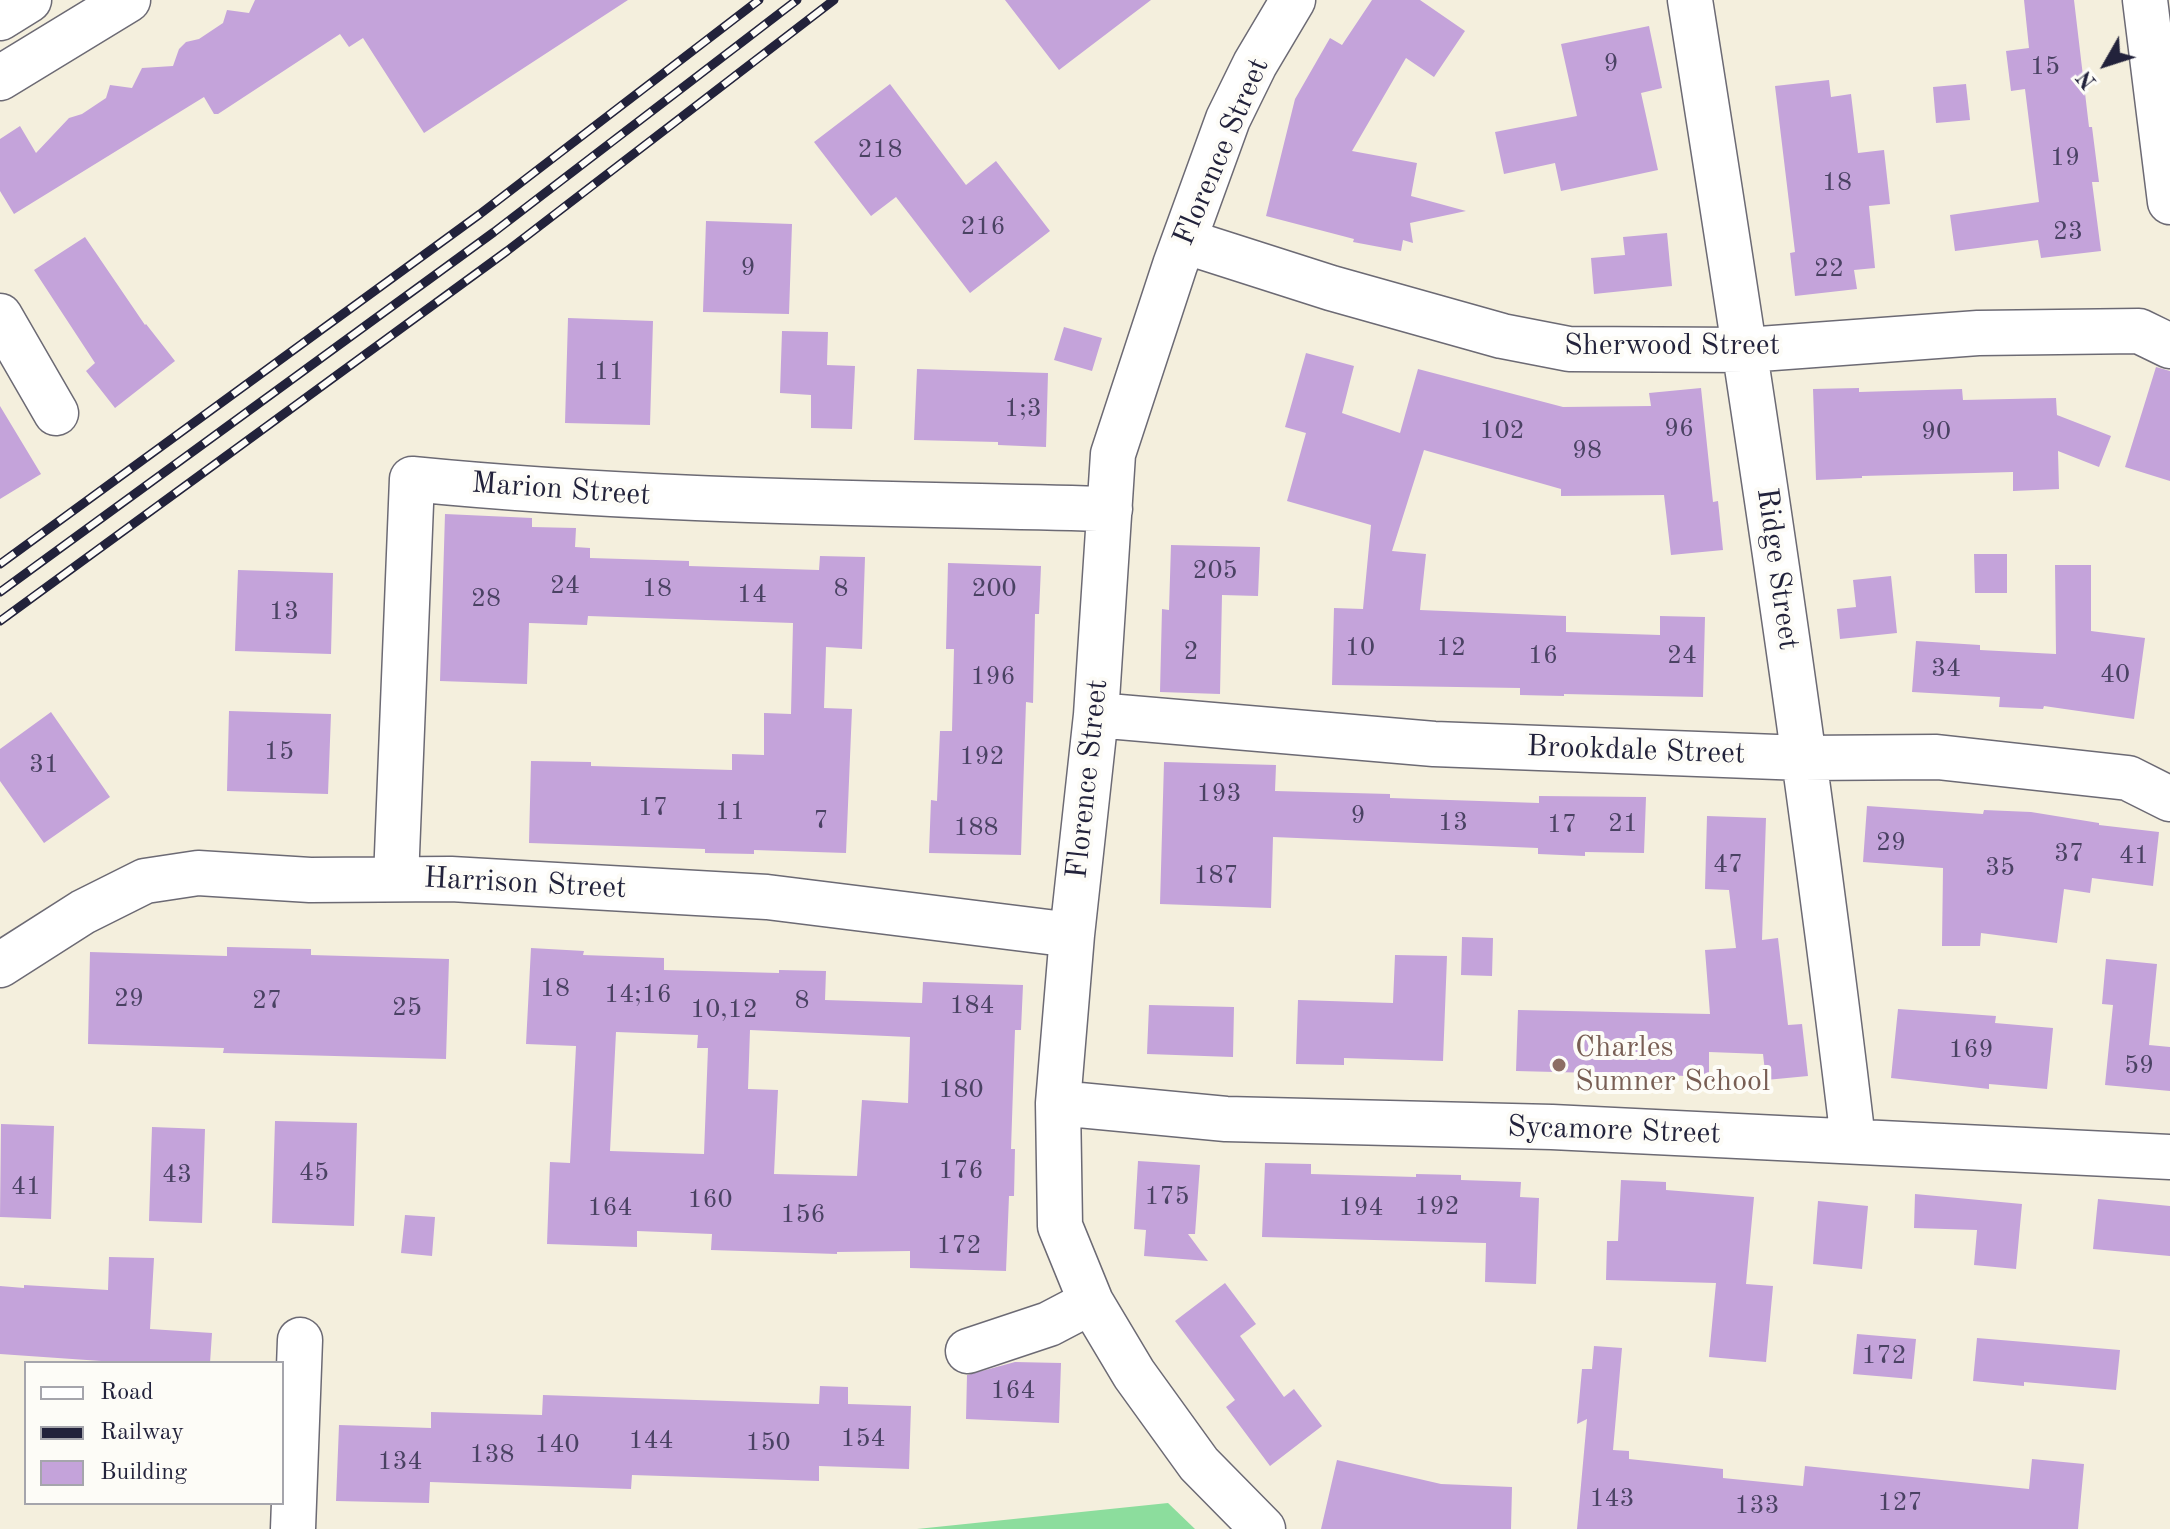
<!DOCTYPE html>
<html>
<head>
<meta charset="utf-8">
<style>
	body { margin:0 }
	#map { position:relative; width:2170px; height:1529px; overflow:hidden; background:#f4efdd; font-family:"Old Standard TT",serif }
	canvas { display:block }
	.legend { position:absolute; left:24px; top:1361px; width:260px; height:144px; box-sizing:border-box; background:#fdfcf7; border:2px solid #a5a5ac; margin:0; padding:10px 14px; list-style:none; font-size:24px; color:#22223b }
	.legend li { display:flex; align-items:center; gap:16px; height:40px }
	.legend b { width:40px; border:2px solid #a5a5ac }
	.north { position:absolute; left:2066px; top:24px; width:80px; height:80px; -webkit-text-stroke:6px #fdfcf7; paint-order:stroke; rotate:231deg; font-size:22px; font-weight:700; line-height:32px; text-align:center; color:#22223b }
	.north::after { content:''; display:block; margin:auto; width:28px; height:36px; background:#22223b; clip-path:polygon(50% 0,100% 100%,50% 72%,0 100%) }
</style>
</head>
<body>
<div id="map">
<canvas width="2170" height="1529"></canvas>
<ul class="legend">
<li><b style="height:10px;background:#fff"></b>Road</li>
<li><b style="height:10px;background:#22223b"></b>Railway</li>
<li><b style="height:22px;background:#c4a3da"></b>Building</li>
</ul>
<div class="north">N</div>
</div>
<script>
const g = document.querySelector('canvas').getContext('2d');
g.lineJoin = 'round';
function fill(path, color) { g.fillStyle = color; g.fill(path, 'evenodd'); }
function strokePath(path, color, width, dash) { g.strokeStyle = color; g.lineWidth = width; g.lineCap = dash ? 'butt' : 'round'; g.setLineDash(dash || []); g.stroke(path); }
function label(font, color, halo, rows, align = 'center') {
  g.font = font + ' "Old Standard TT",serif'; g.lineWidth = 8; g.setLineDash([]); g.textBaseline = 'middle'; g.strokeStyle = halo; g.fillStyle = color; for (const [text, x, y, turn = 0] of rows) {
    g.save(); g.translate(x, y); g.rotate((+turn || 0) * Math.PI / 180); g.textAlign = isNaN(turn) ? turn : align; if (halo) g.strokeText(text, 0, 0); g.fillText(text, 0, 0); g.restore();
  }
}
fill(new Path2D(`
	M 1168,1503 L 1195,1529 L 917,1529 Z`), '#8cdd9d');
fill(new Path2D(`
	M 255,0 L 628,0 L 424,133 L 363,38 L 349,47 L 340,34 L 218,114 L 214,114 L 204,97 L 14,214 L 0,191 L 0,139 L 20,126 L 36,153 L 69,118 L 82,114 L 106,98 L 110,85 L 132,88 L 142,68 L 173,66 L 179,49 L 186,42 L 199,39 L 223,23 L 227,10 L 249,13 Z
	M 1005,0 L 1151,0 L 1059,70 Z
	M 1372,0 L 1420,0 L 1465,31 L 1434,77 L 1406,58 L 1352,151 L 1417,163 L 1411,196 L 1466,211 L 1410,223 L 1413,243 L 1403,240 L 1401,251 L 1353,242 L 1354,239 L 1266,216 L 1295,99 L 1330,38 L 1342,45 Z
	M 2024,0 L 2074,0 L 2089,127 L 2092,127 L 2099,182 L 2092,182 L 2101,251 L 2041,258 L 2038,240 L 1955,251 L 1950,215 L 2039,202 L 2025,89 L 2011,91 L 2006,51 L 2029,48 Z
	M 1649,26 L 1662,88 L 1641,93 L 1658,170 L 1561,191 L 1555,163 L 1504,174 L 1495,132 L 1577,116 L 1561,44 Z
	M 1829,80 L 1831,97 L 1851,94 L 1858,153 L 1884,150 L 1890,204 L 1869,206 L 1875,268 L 1854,270 L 1857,289 L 1795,296 L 1790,253 L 1795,252 L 1775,86 Z
	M 890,84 L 966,185 L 996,161 L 1050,231 L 970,293 L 896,197 L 871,216 L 814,142 Z
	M 1966,84 L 1970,120 L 1936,123 L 1933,87 Z
	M 706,221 L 792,224 L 789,314 L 703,312 Z
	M 1667,233 L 1672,286 L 1594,294 L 1591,258 L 1625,255 L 1623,237 Z
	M 85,237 L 145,325 L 146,324 L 175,361 L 115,408 L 86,371 L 95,363 L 34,270 Z
	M 568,318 L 653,321 L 650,425 L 565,423 Z
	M 1064,327 L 1102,338 L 1092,371 L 1054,360 Z
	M 782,331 L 828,332 L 827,365 L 855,366 L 852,429 L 811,428 L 811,395 L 780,393 Z
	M 1306,353 L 1354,366 L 1342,413 L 1400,433 L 1418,369 L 1563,407 L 1651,406 L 1649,393 L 1701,388 L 1713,502 L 1718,501 L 1723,550 L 1671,555 L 1664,495 L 1561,496 L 1561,489 L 1424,450 L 1392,551 L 1426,554 L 1420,610 L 1566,616 L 1566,632 L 1660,635 L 1660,616 L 1705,617 L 1703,697 L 1564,694 L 1564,696 L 1520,695 L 1520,688 L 1332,685 L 1334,608 L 1363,609 L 1371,525 L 1287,501 L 1306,433 L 1285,427 Z
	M 2156,367 L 2170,371 L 2170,481 L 2125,467 Z
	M 917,369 L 1048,373 L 1046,447 L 998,445 L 998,442 L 914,440 Z
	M 1859,388 L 1859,392 L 1962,389 L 1963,400 L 2056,398 L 2057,415 L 2111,436 L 2099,467 L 2058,451 L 2059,489 L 2013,491 L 2013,472 L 1862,476 L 1862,478 L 1816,480 L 1813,389 Z
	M 0,406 L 41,474 L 0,499 Z
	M 445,514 L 532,518 L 532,527 L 576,528 L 575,547 L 590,548 L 590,558 L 689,561 L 689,566 L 819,570 L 820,556 L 865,557 L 862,649 L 826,647 L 824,708 L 852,709 L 846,853 L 754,850 L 754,854 L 705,853 L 705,849 L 529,843 L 531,761 L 591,762 L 591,766 L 732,770 L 732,754 L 764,755 L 764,713 L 791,714 L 793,623 L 588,616 L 587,625 L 529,623 L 527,684 L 440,681 Z
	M 1171,545 L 1260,547 L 1258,596 L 1222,595 L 1220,694 L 1160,692 L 1162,609 L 1169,610 Z
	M 1974,554 L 2007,554 L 2007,593 L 1975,593 Z
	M 948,563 L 1041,566 L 1039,614 L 1035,614 L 1033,703 L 1026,702 L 1021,855 L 929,853 L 931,800 L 937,801 L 940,731 L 952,731 L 954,649 L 946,649 Z
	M 2055,565 L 2091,565 L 2091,631 L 2145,638 L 2134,719 L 2044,706 L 2043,709 L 1999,707 L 2000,697 L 1912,692 L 1916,641 L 1980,645 L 1980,650 L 2056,654 Z
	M 238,570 L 333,573 L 331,654 L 235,651 Z
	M 1891,576 L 1897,633 L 1840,639 L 1837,609 L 1856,607 L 1853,580 Z
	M 229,711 L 331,714 L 328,794 L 227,791 Z
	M 51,712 L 110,797 L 44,843 L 0,781 L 0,749 Z
	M 1164,762 L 1276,765 L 1275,791 L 1390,794 L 1390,798 L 1539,803 L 1539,796 L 1646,797 L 1644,853 L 1585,852 L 1585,856 L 1538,854 L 1538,848 L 1273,837 L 1271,908 L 1160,904 Z
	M 1867,806 L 1983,814 L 1984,810 L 2031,812 L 2099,823 L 2099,825 L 2159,832 L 2153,886 L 2092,878 L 2090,893 L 2064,889 L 2057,943 L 1981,933 L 1980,946 L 1942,946 L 1943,868 L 1863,862 Z
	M 1707,816 L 1766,818 L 1762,940 L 1778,938 L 1788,1025 L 1802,1024 L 1808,1076 L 1766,1080 L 1763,1054 L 1709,1052 L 1709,1077 L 1640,1074 L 1640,1081 L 1594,1079 L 1594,1073 L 1516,1071 L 1518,1010 L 1710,1014 L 1705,950 L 1736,948 L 1729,890 L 1705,889 Z
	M 1462,937 L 1493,938 L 1492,976 L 1461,975 Z
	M 227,947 L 311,949 L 311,955 L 449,959 L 446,1059 L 223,1053 L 224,1048 L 88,1044 L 90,952 L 227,956 Z
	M 531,948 L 584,951 L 583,955 L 664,958 L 664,970 L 779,973 L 779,970 L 826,971 L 825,1000 L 922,1003 L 923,982 L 1023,985 L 1021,1030 L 1015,1030 L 1011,1149 L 1015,1149 L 1014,1196 L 1009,1196 L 1006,1271 L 910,1268 L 910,1251 L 837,1252 L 837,1254 L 711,1250 L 712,1234 L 637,1231 L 637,1247 L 547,1244 L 550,1162 L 570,1163 L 576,1046 L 526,1044 ZM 750,1030 L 910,1037 L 908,1103 L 862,1100 L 857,1176 L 774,1174 L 778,1090 L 748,1089 ZM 616,1032 L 698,1035 L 697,1048 L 708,1048 L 704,1154 L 610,1151 Z
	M 1395,955 L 1447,956 L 1443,1061 L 1344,1058 L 1344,1065 L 1296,1064 L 1298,1000 L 1393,1003 Z
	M 2106,959 L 2157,964 L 2149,1045 L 2170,1047 L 2170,1091 L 2105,1085 L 2113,1005 L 2102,1004 Z
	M 1149,1005 L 1234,1007 L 1233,1057 L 1147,1054 Z
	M 1898,1009 L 1996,1016 L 1995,1023 L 2053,1028 L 2047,1089 L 1989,1084 L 1989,1089 L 1891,1078 Z
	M 275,1121 L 357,1123 L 354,1226 L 272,1223 Z
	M 1,1124 L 54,1126 L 51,1219 L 0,1217 Z
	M 152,1127 L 205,1129 L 202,1223 L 149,1221 Z
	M 1138,1161 L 1200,1165 L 1195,1234 L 1188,1234 L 1208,1261 L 1144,1256 L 1146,1230 L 1134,1229 Z
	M 1265,1163 L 1311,1164 L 1311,1174 L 1416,1177 L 1416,1174 L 1461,1175 L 1461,1180 L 1521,1182 L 1520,1197 L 1539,1198 L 1536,1284 L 1485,1282 L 1486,1243 L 1262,1237 Z
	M 1621,1180 L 1666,1182 L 1666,1190 L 1754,1197 L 1746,1284 L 1773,1286 L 1766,1362 L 1709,1357 L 1716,1283 L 1606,1280 L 1607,1241 L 1618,1241 Z
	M 1915,1194 L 2022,1204 L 2016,1269 L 1974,1265 L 1977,1230 L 1914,1228 Z
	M 2098,1199 L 2170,1206 L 2170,1256 L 2093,1249 Z
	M 1818,1201 L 1868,1206 L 1862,1269 L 1813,1264 Z
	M 405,1215 L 435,1217 L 432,1256 L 401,1253 Z
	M 109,1257 L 154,1258 L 150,1329 L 212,1333 L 210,1363 L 130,1363 L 0,1354 L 0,1286 L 24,1288 L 24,1285 L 108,1290 Z
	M 1225,1283 L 1256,1324 L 1240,1336 L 1284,1397 L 1294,1389 L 1322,1426 L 1270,1466 L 1226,1407 L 1235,1400 L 1175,1321 Z
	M 1857,1334 L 1916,1339 L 1912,1379 L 1853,1374 Z
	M 1977,1338 L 2120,1350 L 2116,1390 L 2024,1382 L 2024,1386 L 1973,1381 Z
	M 1594,1346 L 1622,1348 L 1613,1450 L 1629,1451 L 1629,1459 L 1723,1469 L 1723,1478 L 1803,1486 L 1805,1466 L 2029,1489 L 2032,1459 L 2084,1464 L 2078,1529 L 1577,1529 L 1587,1419 L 1577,1424 L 1582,1369 L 1592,1369 Z
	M 1015,1362 L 1061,1363 L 1059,1423 L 966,1419 L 967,1375 Z
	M 820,1386 L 848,1387 L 848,1404 L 911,1406 L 909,1469 L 819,1466 L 819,1481 L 632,1475 L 631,1489 L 430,1482 L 429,1503 L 336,1501 L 339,1425 L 431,1428 L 431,1412 L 542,1415 L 543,1395 L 819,1404 Z
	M 1337,1460 L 1441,1484 L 1512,1487 L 1511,1529 L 1321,1529 Z`), '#c4a3da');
const minor = new Path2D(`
	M 1690,0 C 1750,379 1808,759 1853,1140
	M 2145,0 L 2170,202
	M 1184,241 L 1331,288 L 1502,336 L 1569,349 L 1746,350 L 1978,333 L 2139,331 L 2170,346
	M 0,316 L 56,413
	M 1096,715 L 1434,744 L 1803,758 L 1937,757 L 2128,778 L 2170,799
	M 396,879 L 412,479 C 644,502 877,503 1110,509
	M 0,965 L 83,912 L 145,881 L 198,873 L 310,880 L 451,879 L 767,897 L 1072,935
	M 1058,1103 L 1226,1119 L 1552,1127 L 2170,1157
	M 968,1351 L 1049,1324 L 1091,1302
	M 293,1529 L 300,1340
	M 1263,1529 L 1199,1464 L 1134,1374 L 1091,1302 L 1060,1226 L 1058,1103 L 1072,935 L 1096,715 L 1113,454 L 1175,265 L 1228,119 L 1255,64 L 1293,0`);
const major = new Path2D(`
	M 0,18 L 29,0
	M 0,78 L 128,0`);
strokePath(minor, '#6c6a74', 47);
strokePath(major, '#6c6a74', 47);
strokePath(minor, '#fff', 44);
strokePath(major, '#fff', 44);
const rail = new Path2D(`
	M 0,564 L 480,214 L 759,0
	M 0,592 L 494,232 L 797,0
	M 0,621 L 507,251 L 834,0`);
strokePath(rail, '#22223b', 9);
strokePath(rail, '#fdfcf7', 6, [18]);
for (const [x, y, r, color] of [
	[1559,1065,8,"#8d6e63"]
]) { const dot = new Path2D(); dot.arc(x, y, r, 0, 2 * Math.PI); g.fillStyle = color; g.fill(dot); strokePath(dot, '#fdfcf7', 3); }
label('26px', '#4a4263', null, [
	["9",1611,64],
	["15",2045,67],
	["218",880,150],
	["19",2065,158],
	["18",1837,183],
	["216",983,227],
	["23",2068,232],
	["9",748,268],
	["22",1829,269],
	["11",609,372],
	["1;3",1023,409],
	["96",1679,429],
	["102",1502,431],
	["90",1936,432],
	["98",1587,451],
	["205",1215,571],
	["24",565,586],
	["18",657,589],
	["8",841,589],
	["200",994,589],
	["14",752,595],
	["28",486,599],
	["13",284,612],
	["10",1360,648],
	["12",1451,648],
	["2",1191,652],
	["16",1543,656],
	["24",1682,656],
	["34",1946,669],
	["40",2115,675],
	["196",993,677],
	["15",279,752],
	["192",982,757],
	["31",44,765],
	["193",1219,794],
	["17",653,808],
	["11",730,812],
	["9",1358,816],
	["7",821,821],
	["13",1453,823],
	["21",1623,824],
	["17",1562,825],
	["188",976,828],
	["29",1891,843],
	["37",2069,854],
	["41",2134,856],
	["47",1728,865],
	["35",2000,868],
	["187",1216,876],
	["18",555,989],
	["14;16",638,995],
	["29",129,999],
	["27",267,1001],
	["8",802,1001],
	["184",972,1006],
	["25",407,1008],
	["10,12",724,1010],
	["169",1971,1050],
	["59",2139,1066],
	["180",961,1090],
	["176",961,1171],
	["45",314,1173],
	["43",177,1175],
	["41",26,1187],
	["175",1167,1197],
	["160",710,1200],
	["192",1437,1207],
	["164",610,1208],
	["194",1361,1208],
	["156",803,1215],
	["172",959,1246],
	["172",1884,1356],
	["164",1013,1391],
	["154",863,1439],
	["144",651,1441],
	["150",768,1443],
	["140",557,1445],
	["138",492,1455],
	["134",400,1462],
	["143",1612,1499],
	["127",1900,1503],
	["133",1757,1506]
]);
label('30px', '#22223b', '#fdfcf7', [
	["Florence Street",1222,152,-67],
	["Sherwood Street",1672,346],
	["Marion Street",561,490,4],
	["Ridge Street",1777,569,82],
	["Brookdale Street",1636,751,2],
	["Florence Street",1088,779,-84],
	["Harrison Street",525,884,3],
	["Sycamore Street",1614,1131,2]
]);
label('30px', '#785e54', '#fdfcf7', [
	["Charles",1575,1048],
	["Sumner School",1575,1082]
], 'left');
</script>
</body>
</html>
